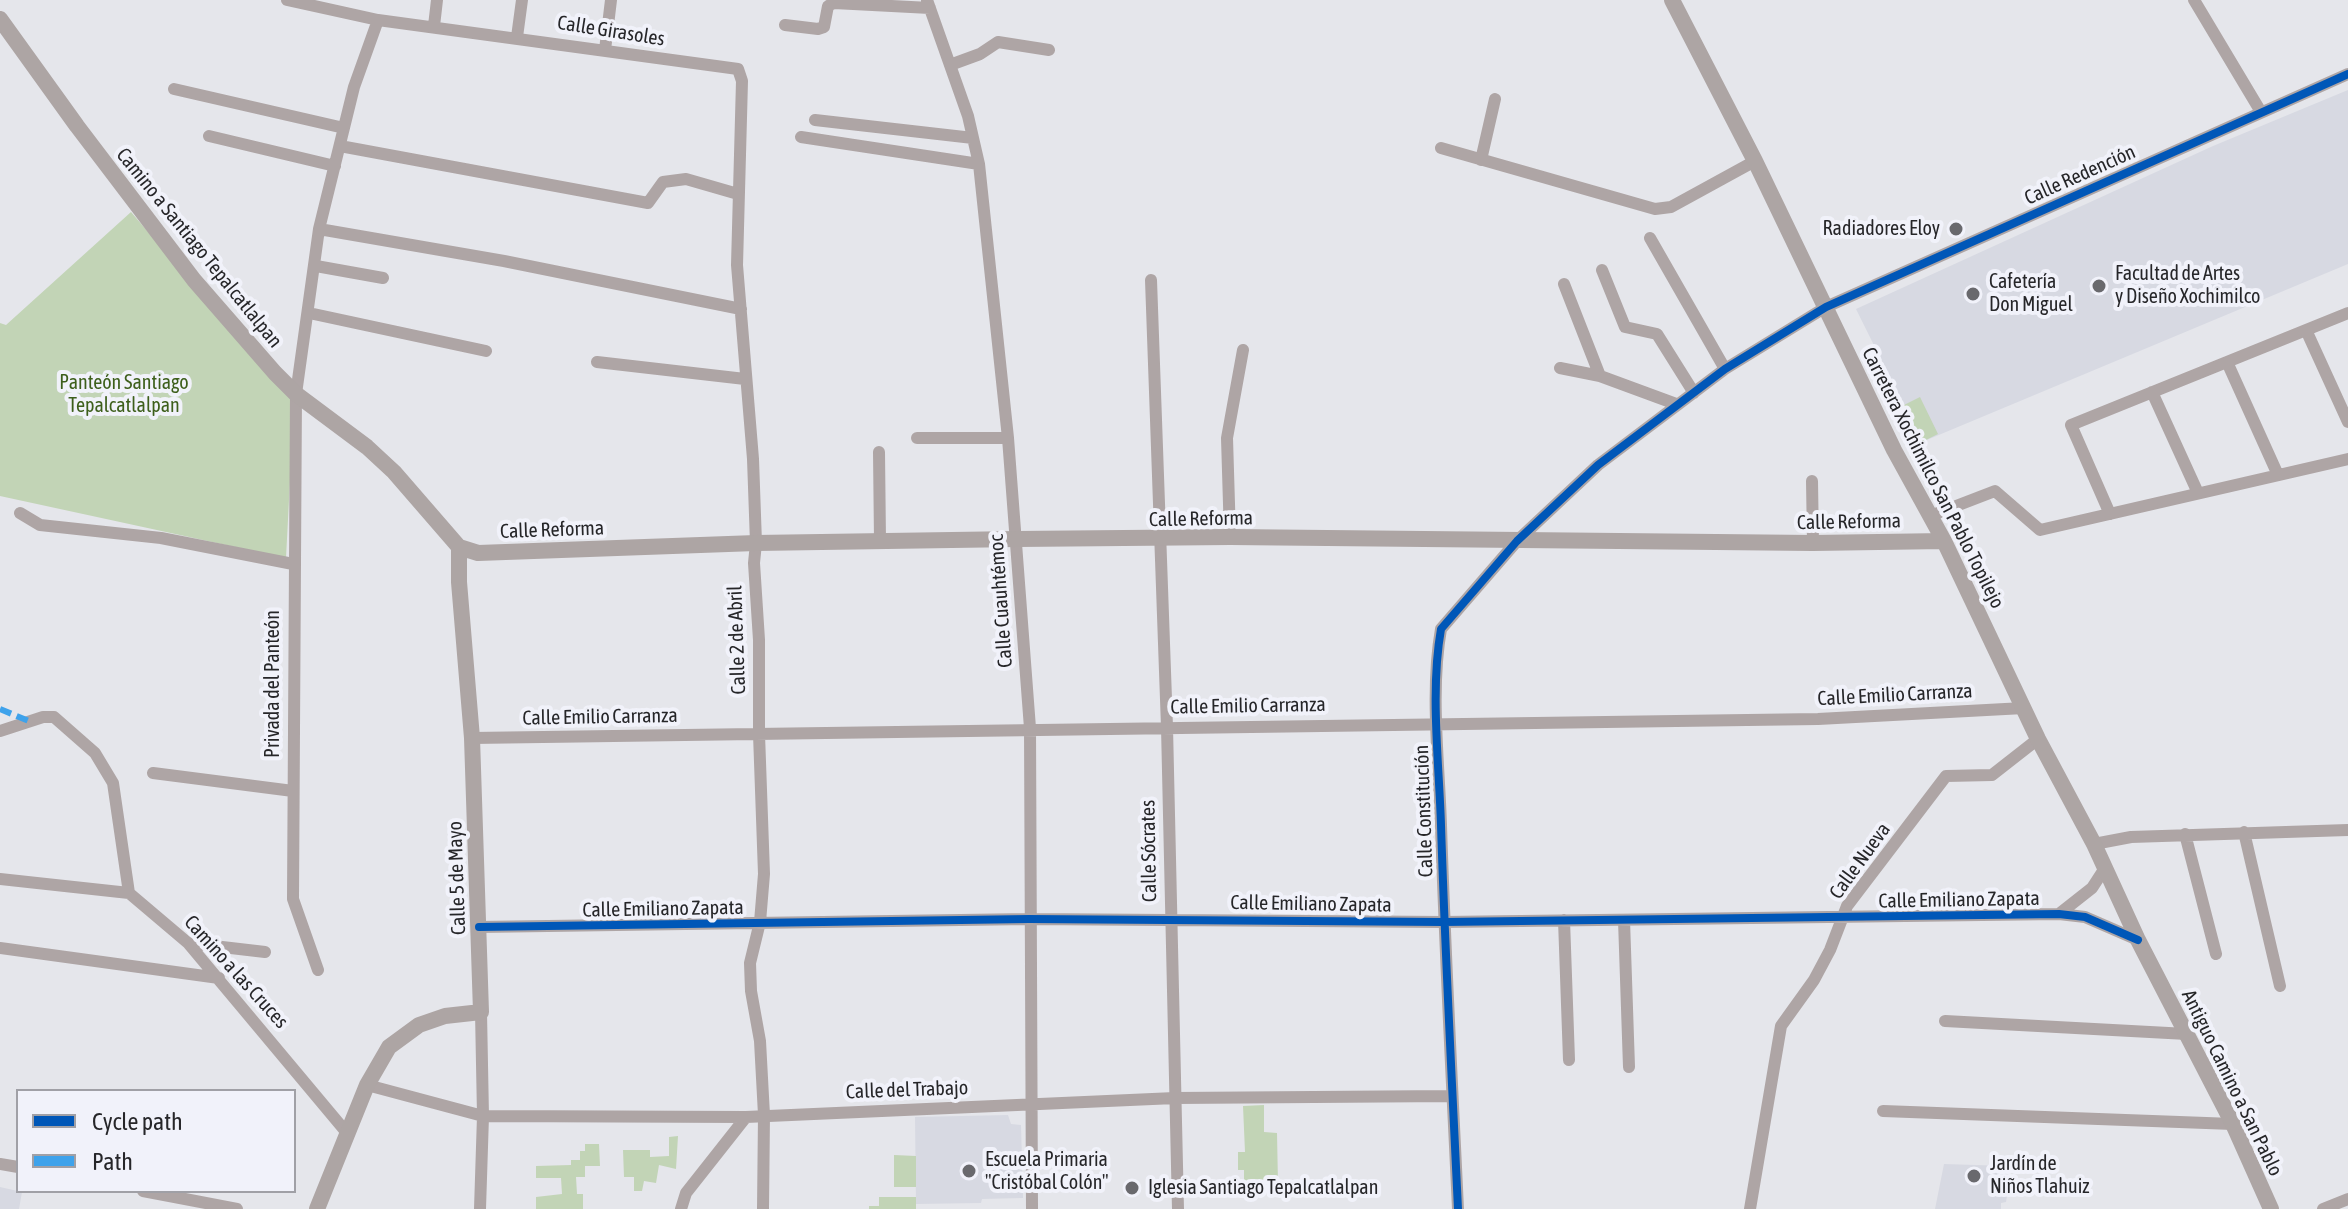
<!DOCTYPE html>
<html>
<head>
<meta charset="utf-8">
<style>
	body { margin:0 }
	#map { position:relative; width:2348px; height:1209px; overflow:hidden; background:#e5e6eb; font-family:"Asap Condensed",sans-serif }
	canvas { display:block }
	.legend { position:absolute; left:16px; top:1089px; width:280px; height:104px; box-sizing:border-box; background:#f1f2fa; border:2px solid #a0a0a6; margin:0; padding:10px 14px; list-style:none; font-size:24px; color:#262629 }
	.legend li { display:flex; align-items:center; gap:16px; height:40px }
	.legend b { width:40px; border:2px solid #a0a0a6 }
</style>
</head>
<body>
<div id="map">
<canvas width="2348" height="1209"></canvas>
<ul class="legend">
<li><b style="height:10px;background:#0057b8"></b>Cycle path</li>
<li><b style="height:10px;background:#3ea2eb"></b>Path</li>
</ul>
</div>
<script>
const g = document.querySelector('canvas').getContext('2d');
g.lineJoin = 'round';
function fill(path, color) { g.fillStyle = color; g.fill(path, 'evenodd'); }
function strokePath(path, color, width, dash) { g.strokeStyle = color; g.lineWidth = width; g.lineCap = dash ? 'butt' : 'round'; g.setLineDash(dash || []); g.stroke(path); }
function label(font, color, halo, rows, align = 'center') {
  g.font = font + ' "Asap Condensed",sans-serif'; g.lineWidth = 8; g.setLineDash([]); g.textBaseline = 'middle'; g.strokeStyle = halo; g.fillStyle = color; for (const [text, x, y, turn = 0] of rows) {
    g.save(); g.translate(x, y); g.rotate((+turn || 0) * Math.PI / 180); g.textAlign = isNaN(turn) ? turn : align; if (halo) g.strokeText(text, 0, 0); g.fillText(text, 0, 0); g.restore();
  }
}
fill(new Path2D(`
	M 2348,90 L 2348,264 L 1922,442 L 1856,309 L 2213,146 Z
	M 1008,1115 L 1011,1124 L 1021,1125 L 1023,1198 L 982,1199 L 981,1203 L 916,1204 L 915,1117 Z
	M 1944,1164 L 2007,1166 L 2003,1188 L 2008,1189 L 2006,1202 L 2001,1203 L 2001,1209 L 1935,1209 Z
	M 0,1187 L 22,1192 L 19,1209 L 0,1209 Z`), '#d7d9e2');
fill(new Path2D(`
	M 131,212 L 294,403 L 286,558 L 0,496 L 0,323 L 6,325 Z
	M 1920,397 L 1938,434 L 1922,442 L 1904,405 Z
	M 1264,1105 L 1264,1132 L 1277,1133 L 1278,1184 L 1244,1185 L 1244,1170 L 1238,1170 L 1238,1152 L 1245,1152 L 1243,1106 Z
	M 678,1136 L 676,1169 L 659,1165 L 656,1183 L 644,1181 L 642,1191 L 634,1191 L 634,1177 L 624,1177 L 623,1150 L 650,1150 L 650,1157 L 669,1156 L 669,1137 Z
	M 585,1144 L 599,1144 L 600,1166 L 585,1166 L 585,1177 L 576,1177 L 577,1194 L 583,1194 L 583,1209 L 536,1209 L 536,1197 L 562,1194 L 561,1178 L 536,1178 L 536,1166 L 571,1165 L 571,1160 L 580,1160 L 580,1151 L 585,1151 Z
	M 894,1155 L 916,1156 L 916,1187 L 894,1187 Z
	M 879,1197 L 916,1197 L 916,1209 L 869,1209 L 869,1206 L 879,1206 Z`), '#c2d4b6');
strokePath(new Path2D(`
	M 287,0 L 378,20 L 738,69 L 742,81 L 737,265 L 753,459 L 756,543 L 754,563 L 759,640 L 759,734 L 764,874 L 760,922 L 750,963 L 751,991 L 760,1041 L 764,1115 L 763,1209
	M 927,0 L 968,116 L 979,164 L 1008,438 L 1030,728 L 1032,1209
	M 2194,0 L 2261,112
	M 785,25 L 818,29 L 824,27 L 828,6 L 834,3 L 930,8
	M 434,26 L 437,0
	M 517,37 L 522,0
	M 605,50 L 611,0
	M 950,65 L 980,54 L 998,42 L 1049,50
	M 174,89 L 344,128
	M 815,120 L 973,138
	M 209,136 L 335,166
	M 801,137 L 979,164
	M 340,146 L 648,203 L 663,182 L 686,179 L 738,194
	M 1441,148 L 1655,209 L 1671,207 L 1755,161
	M 1481,160 L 1495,99
	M 319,229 L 504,261 L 741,309
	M 1650,238 L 1725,369
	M 316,266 L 383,278
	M 1602,270 L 1625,327 L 1657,334 L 1694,393
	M 1151,280 L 1167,727 L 1178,1209
	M 1564,284 L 1600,376
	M 309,313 L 486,351
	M 2306,330 L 2348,422
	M 597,362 L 745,379
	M 2227,362 L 2278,475
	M 1560,368 L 1600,376 L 1676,404
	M 2152,392 L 2198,493
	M 917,438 L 1008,438
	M 879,452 L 880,541
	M 1812,481 L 1813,543
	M 20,513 L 40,525 L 161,538 L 293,564
	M 2110,514 L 2071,425 L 2348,313
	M 1930,516 L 1995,491 L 2040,530 L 2348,459
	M 1230,537 L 1227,438 L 1243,350
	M 0,731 L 43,717 L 54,717 L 95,753 L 113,783 L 129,893 L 188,943 L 347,1133
	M 472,738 L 1818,719 L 2024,708
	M 153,773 L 293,791
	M 2244,832 L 2280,986
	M 2185,834 L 2216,954
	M 2094,844 L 2131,837 L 2348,830
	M 0,879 L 129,893
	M 2059,914 L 2092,888 L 2105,868
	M 1564,920 L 1569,1060
	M 1624,920 L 1629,1067
	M 479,927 L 1029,919 L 1444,922 L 2059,914 L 2085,917 L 2138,940
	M 188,943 L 265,952
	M 0,948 L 219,978
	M 318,970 L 293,899 L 296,394 L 319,229 L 354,87 L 378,20
	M 1945,1021 L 2187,1034
	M 367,1085 L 483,1116 L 746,1117 L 1175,1098 L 1452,1096
	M 1883,1111 L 2233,1124
	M 0,1164 L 18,1167
	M 143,1191 L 237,1209
	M 480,1209 L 483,1116 L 481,1012
	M 681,1209 L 686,1193 L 746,1117
	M 1458,1209 C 1452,1081 1445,953 1441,825 C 1439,762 1430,691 1441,629 L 1517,541 L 1598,465 L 1725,369 L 1826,307 L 2348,74
	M 1750,1209 L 1781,1026 L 1814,980 L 1830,950 L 1847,906 L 1946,776 L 1992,775 L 2038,739
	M 2323,1209 L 2348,1199`), '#aea5a5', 12);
strokePath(new Path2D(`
	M 1672,0 L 1755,161 L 1894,450 L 1944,541 L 2038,739 L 2094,844 L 2138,940 L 2233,1124 L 2271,1209
	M 0,19 L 77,126 L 194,280 L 275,373 L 296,394 L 367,447 L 394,472 L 459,547
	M 459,547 L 478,553 L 756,543 L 1017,539 L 1230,537 L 1813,543 L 1944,541
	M 317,1209 L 367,1085 L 389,1047 L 419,1025 L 445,1016 L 481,1012 L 472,738 L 459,582 L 459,547`), '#ada5a4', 16);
strokePath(new Path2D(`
	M 0,709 L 31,722`), '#3ea2eb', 6, [12, 6]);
strokePath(new Path2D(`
	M 479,927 L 1029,919 L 1444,922 L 2059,914 L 2085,917 L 2138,940
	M 1458,1209 C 1452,1081 1445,953 1441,825 C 1439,762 1430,691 1441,629 L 1517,541 L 1598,465 L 1725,369 L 1826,307 L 2348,74`), '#0057b8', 8);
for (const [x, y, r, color] of [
	[1956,229,8,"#69696d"],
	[2099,286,8,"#69696d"],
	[1973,294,8,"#69696d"],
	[969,1171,8,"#69696d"],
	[1974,1176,8,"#69696d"],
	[1132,1188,8,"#69696d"]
]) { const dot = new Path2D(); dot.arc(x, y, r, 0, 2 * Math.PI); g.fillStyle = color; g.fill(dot); strokePath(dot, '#f1f2fa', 3); }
label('20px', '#262629', '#f1f2fa', [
	["Calle Girasoles",611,31,9],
	["Calle Redención",2080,175,-24],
	["Camino a Santiago Tepalcatlalpan",199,248,51],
	["Carretera Xochimilco San Pablo Topilejo",1933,478,63],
	["Calle Reforma",1201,519,-1],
	["Calle Reforma",1849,522,-1],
	["Calle Reforma",552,530,-2],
	["Calle Cuauhtémoc",1001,601,-94],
	["Calle 2 de Abril",737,640,-92],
	["Privada del Panteón",273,684,-90],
	["Calle Emilio Carranza",1895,695,-3],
	["Calle Emilio Carranza",1248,706,-1],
	["Calle Emilio Carranza",600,717,-1],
	["Calle Constitución",1424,811,-92],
	["Calle Sócrates",1149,851,-91],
	["Calle Nueva",1860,861,-54],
	["Calle 5 de Mayo",457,878,-92],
	["Calle Emiliano Zapata",1959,900,-1],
	["Calle Emiliano Zapata",1311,904,1],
	["Calle Emiliano Zapata",663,909,-1],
	["Camino a las Cruces",236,972,48],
	["Antiguo Camino a San Pablo",2232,1083,64],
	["Calle del Trabajo",907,1090,-2]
]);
label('20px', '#262629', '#f1f2fa', [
	["Radiadores Eloy",1940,229,"right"],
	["Facultad de Artes",2115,274],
	["y Diseño Xochimilco",2115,297],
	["Cafetería",1989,282],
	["Don Miguel",1989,305],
	["Escuela Primaria",985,1160],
	["\"Cristóbal Colón\"",985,1183],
	["Jardín de",1990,1164],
	["Niños Tlahuiz",1990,1187],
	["Iglesia Santiago Tepalcatlalpan",1148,1188]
], 'left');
label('20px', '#3d5f1b', '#f1f2fa', [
	["Panteón Santiago",124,383],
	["Tepalcatlalpan",124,406]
]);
</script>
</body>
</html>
